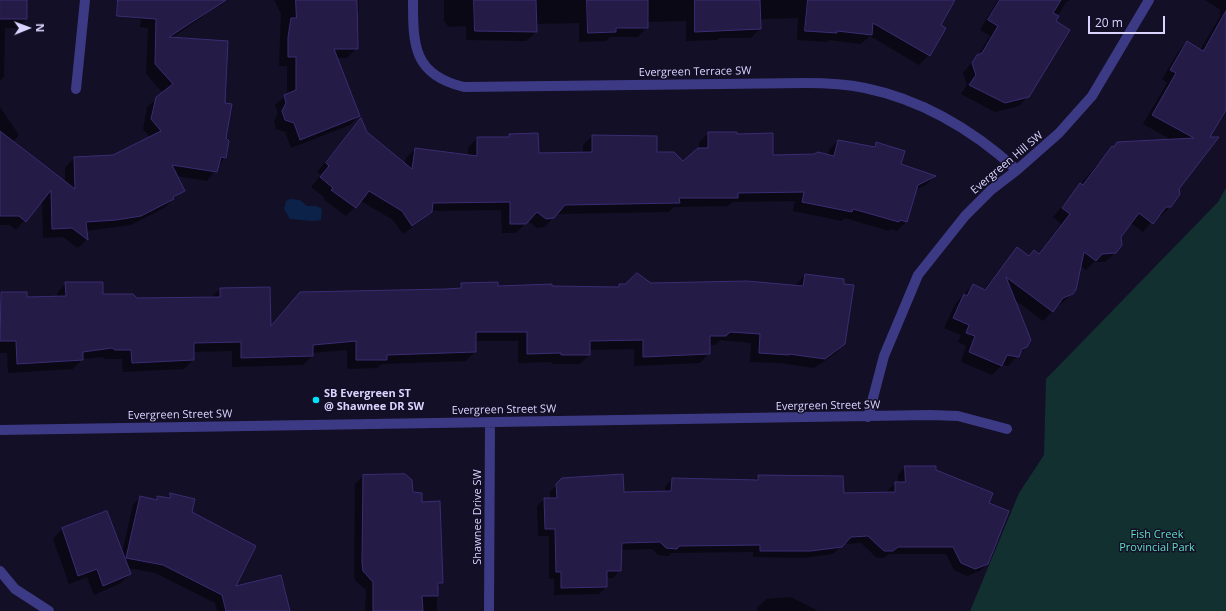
<!DOCTYPE html>
<html>
<head>
<meta charset="utf-8">
<style>
	body { margin:0 }
	#map { position:relative; width:1226px; height:611px; overflow:hidden; background:#130f26; font-family:"Open Sans",sans-serif }
	canvas { display:block }
	.north { position:absolute; left:8px; top:8px; width:40px; height:40px; -webkit-text-stroke:3px #130f26; paint-order:stroke; rotate:89deg; font-size:11px; font-weight:700; line-height:16px; text-align:center; color:#d9d4ff }
	.north::after { content:''; display:block; margin:auto; width:14px; height:18px; background:#d9d4ff; clip-path:polygon(50% 0,100% 100%,50% 72%,0 100%) }
	.scale { position:absolute; left:1088px; top:16px; width:77px; height:18px; box-sizing:border-box; border:2px solid #d9d4ff; border-top:0; padding-left:5px; font-size:12px; line-height:14px; white-space:nowrap; color:#d9d4ff; -webkit-text-stroke:3px #130f26; paint-order:stroke }
</style>
</head>
<body>
<div id="map">
<canvas width="1226" height="611"></canvas>
<div class="north">N</div>
<div class="scale">20 m</div>
</div>
<script>
const g = document.querySelector('canvas').getContext('2d');
g.lineJoin = 'round';
function fill(path, color) { g.fillStyle = color; g.fill(path, 'evenodd'); }
function strokePath(path, color, width, dash) { g.strokeStyle = color; g.lineWidth = width; g.lineCap = dash ? 'butt' : 'round'; g.setLineDash(dash || []); g.stroke(path); }
function label(font, color, halo, rows, align = 'center') {
  g.font = font + ' "Open Sans",sans-serif'; g.lineWidth = 3; g.setLineDash([]); g.textBaseline = 'middle'; g.strokeStyle = halo; g.fillStyle = color; for (const [text, x, y, turn = 0] of rows) {
    g.save(); g.translate(x, y); g.rotate((+turn || 0) * Math.PI / 180); g.textAlign = isNaN(turn) ? turn : align; if (halo) g.strokeText(text, 0, 0); g.fillText(text, 0, 0); g.restore();
  }
}
fill(new Path2D(`
	M 1226,188 L 1226,611 L 970,611 L 1019,493 L 1044,455 L 1046,379 L 1218,202 Z`), '#12302f');
fill(new Path2D(`
	M 290,199 L 300,200 L 307,206 C 313,206 317,205 322,209 L 321,220 L 313,221 L 290,219 L 284,209 L 286,201 Z`), '#0c2248');
fill(new Path2D(`
	M 0,0 L 26,0 L 26,19 L 17,28 L 5,28 L 4,77 L 0,81 Z
	M 130,0 L 211,0 L 210,9 L 201,18 L 170,39 L 224,104 L 225,157 L 207,181 L 176,176 L 183,190 L 164,208 L 131,225 L 86,231 L 87,239 L 78,248 L 63,237 L 43,238 L 42,199 L 16,230 L 10,225 L 0,225 L 0,107 L 19,135 L 13,142 L 65,183 L 65,168 L 74,158 L 114,156 L 150,137 L 143,129 L 147,107 L 163,93 L 146,74 L 148,28 L 140,27 L 141,19 L 129,18 Z
	M 274,0 L 359,0 L 359,12 L 356,15 L 357,48 L 347,58 L 336,58 L 359,116 L 350,125 L 291,148 L 285,132 L 276,129 L 274,121 L 278,113 L 275,105 L 287,95 L 287,66 L 279,66 L 281,14 Z
	M 444,0 L 954,0 L 940,25 L 945,28 L 929,55 L 919,65 L 870,36 L 861,44 L 829,40 L 827,42 L 797,40 L 798,18 L 760,19 L 760,28 L 751,38 L 719,38 L 717,40 L 686,41 L 686,21 L 647,22 L 647,27 L 638,37 L 610,37 L 606,41 L 579,42 L 579,23 L 535,24 L 536,32 L 526,41 L 466,40 L 466,26 L 449,27 L 444,21 Z
	M 998,0 L 1070,0 L 1066,2 L 1054,22 L 1028,96 L 1019,106 L 995,112 L 961,94 L 967,85 L 963,73 L 978,55 L 990,36 L 980,30 Z
	M 1205,0 L 1226,0 L 1226,101 L 1178,189 L 1170,207 L 1161,216 L 1157,216 L 1143,232 L 1131,223 L 1120,237 L 1115,253 L 1105,262 L 1094,262 L 1086,270 L 1080,265 L 1072,294 L 1062,303 L 1057,306 L 1043,321 L 1014,299 L 1026,347 L 1008,366 L 1002,365 L 992,375 L 961,362 L 966,346 L 958,342 L 961,335 L 944,328 L 955,304 L 964,294 L 973,285 L 983,290 L 1017,248 L 1028,257 L 1034,251 L 1038,254 L 1061,224 L 1053,217 L 1112,147 L 1172,140 L 1143,124 L 1167,83 L 1162,79 L 1178,52 L 1187,42 L 1200,50 L 1221,15 L 1219,14 L 1221,10 Z
	M 361,120 L 366,133 L 405,164 L 406,158 L 415,149 L 468,156 L 468,148 L 477,138 L 507,138 L 510,135 L 538,154 L 583,153 L 583,145 L 592,136 L 683,162 L 699,149 L 699,142 L 709,133 L 736,135 L 772,156 L 828,155 L 829,150 L 838,141 L 872,148 L 876,143 L 900,164 L 934,177 L 926,185 L 915,190 L 906,222 L 897,231 L 891,229 L 889,231 L 845,218 L 842,221 L 793,211 L 795,201 L 733,202 L 728,206 L 674,207 L 669,212 L 557,214 L 544,227 L 537,228 L 528,221 L 516,233 L 502,233 L 501,210 L 431,211 L 421,221 L 403,234 L 393,220 L 361,201 L 346,216 L 323,199 L 325,198 L 311,187 L 321,175 L 317,172 Z
	M 805,275 L 844,344 L 835,354 L 814,368 L 780,363 L 750,362 L 751,343 L 720,340 L 716,345 L 709,345 L 709,354 L 700,363 L 634,366 L 634,349 L 589,350 L 589,355 L 580,364 L 552,364 L 552,362 L 518,363 L 518,341 L 475,341 L 475,352 L 466,361 L 382,364 L 377,368 L 347,369 L 347,350 L 312,353 L 312,356 L 303,365 L 232,367 L 232,351 L 193,352 L 193,360 L 184,369 L 123,372 L 122,359 L 105,359 L 103,357 L 83,359 L 73,369 L 8,373 L 7,353 L 0,353 L 0,293 L 26,293 L 26,298 L 57,298 L 57,293 L 66,283 L 102,295 L 137,299 L 211,298 L 220,289 L 270,327 L 291,303 L 456,289 L 462,284 L 551,287 L 617,288 L 619,285 L 650,284 L 795,286 Z
	M 905,467 L 935,470 L 987,504 L 987,564 L 980,571 L 967,576 L 954,570 L 946,554 L 889,554 L 884,558 L 877,558 L 861,543 L 843,544 L 833,554 L 803,558 L 753,557 L 753,552 L 671,553 L 669,556 L 658,555 L 652,549 L 621,550 L 620,570 L 613,578 L 606,578 L 606,587 L 599,594 L 554,595 L 554,579 L 549,579 L 549,536 L 538,536 L 537,506 L 544,499 L 550,499 L 550,492 L 563,479 L 623,493 L 665,493 L 665,487 L 672,479 L 753,481 L 758,476 L 842,477 L 843,494 L 888,493 L 888,490 L 896,483 L 898,483 L 898,475 Z
	M 363,476 L 412,493 L 421,503 L 442,582 L 437,588 L 437,611 L 365,611 L 366,590 L 355,580 L 354,572 L 355,484 Z
	M 170,494 L 191,512 L 234,587 L 289,611 L 217,611 L 215,603 L 155,573 L 128,568 L 130,574 L 121,583 L 94,595 L 87,577 L 69,584 L 53,539 L 62,529 L 106,512 L 122,553 L 133,505 L 140,497 L 154,500 L 157,497 L 166,499 Z
	M 791,597 L 818,611 L 757,611 L 757,608 L 766,599 Z`), '#0007');
const building = new Path2D(`
	M 0,0 L 27,0 L 27,19 L 0,19 Z
	M 118,0 L 226,0 L 169,37 L 228,41 L 225,103 L 232,104 L 226,138 L 229,141 L 226,158 L 221,157 L 217,172 L 172,165 L 185,191 L 173,197 L 174,199 L 141,216 L 116,220 L 86,222 L 88,240 L 72,228 L 52,229 L 51,190 L 26,222 L 19,216 L 0,216 L 0,131 L 75,189 L 74,157 L 113,155 L 161,131 L 151,119 L 156,97 L 173,84 L 155,64 L 156,19 L 117,16 Z
	M 296,0 L 357,0 L 358,49 L 334,49 L 360,116 L 300,140 L 294,123 L 285,120 L 282,111 L 286,103 L 284,95 L 296,90 L 296,57 L 288,57 L 288,37 L 291,18 L 296,18 Z
	M 474,0 L 536,0 L 537,32 L 475,31 Z
	M 587,0 L 648,0 L 648,28 L 616,28 L 616,32 L 588,33 Z
	M 695,0 L 760,0 L 761,29 L 695,32 Z
	M 808,0 L 955,0 L 941,25 L 946,28 L 930,56 L 873,23 L 872,35 L 837,31 L 837,33 L 805,31 Z
	M 1000,0 L 1061,0 L 1053,13 L 1059,16 L 1056,21 L 1070,30 L 1029,97 L 1005,103 L 969,85 L 976,75 L 972,63 L 977,55 L 982,53 L 998,26 L 988,20 Z
	M 1226,11 L 1226,110 L 1210,137 L 1219,137 L 1179,189 L 1180,194 L 1171,207 L 1166,207 L 1153,224 L 1139,213 L 1121,237 L 1122,245 L 1116,253 L 1102,254 L 1096,261 L 1084,252 L 1076,290 L 1073,294 L 1063,298 L 1053,312 L 1006,277 L 1031,340 L 1027,347 L 1022,349 L 1019,357 L 1007,355 L 1002,366 L 969,352 L 975,336 L 966,333 L 969,325 L 953,318 L 964,294 L 967,296 L 973,284 L 985,290 L 1017,247 L 1029,256 L 1034,250 L 1039,254 L 1070,214 L 1062,208 L 1080,183 L 1083,185 L 1112,146 L 1114,147 L 1117,142 L 1194,138 L 1152,115 L 1176,73 L 1170,70 L 1187,41 L 1203,51 Z
	M 361,118 L 367,132 L 412,169 L 415,148 L 477,156 L 477,137 L 509,137 L 509,134 L 538,133 L 539,153 L 592,152 L 592,135 L 657,136 L 657,152 L 674,152 L 683,161 L 698,148 L 708,148 L 708,132 L 737,132 L 737,134 L 773,133 L 773,155 L 814,154 L 818,152 L 834,156 L 838,140 L 875,147 L 876,142 L 905,151 L 901,164 L 936,176 L 918,185 L 907,222 L 900,220 L 899,222 L 853,209 L 852,212 L 802,202 L 804,192 L 738,193 L 738,198 L 679,198 L 680,203 L 565,205 L 554,218 L 546,219 L 537,212 L 526,224 L 510,224 L 510,202 L 433,203 L 432,212 L 412,226 L 402,211 L 369,191 L 356,208 L 331,190 L 333,188 L 320,177 L 329,166 L 326,163 Z
	M 637,273 L 651,283 L 747,281 L 803,286 L 805,274 L 844,279 L 844,284 L 854,285 L 845,344 L 825,359 L 789,354 L 789,355 L 759,353 L 760,334 L 730,332 L 726,336 L 710,336 L 710,354 L 643,357 L 643,340 L 590,341 L 590,355 L 561,355 L 561,353 L 527,354 L 527,332 L 476,332 L 476,352 L 387,355 L 387,360 L 356,360 L 356,341 L 313,345 L 313,356 L 241,358 L 241,342 L 194,343 L 194,360 L 132,363 L 131,350 L 115,350 L 112,348 L 83,352 L 83,360 L 17,364 L 16,341 L 0,341 L 1,292 L 27,292 L 27,297 L 66,296 L 65,282 L 103,282 L 103,294 L 133,294 L 137,298 L 220,297 L 220,288 L 270,287 L 271,326 L 300,292 L 446,289 L 461,288 L 461,283 L 498,282 L 498,286 L 552,284 L 552,286 L 619,287 L 619,284 L 625,284 Z
	M 905,466 L 936,466 L 936,470 L 993,493 L 989,503 L 1009,511 L 988,564 L 975,569 L 961,563 L 953,547 L 898,547 L 893,551 L 884,551 L 868,536 L 851,537 L 842,547 L 811,551 L 760,551 L 760,545 L 679,546 L 677,549 L 666,548 L 660,542 L 622,543 L 621,571 L 607,571 L 607,587 L 561,588 L 561,572 L 556,572 L 555,529 L 545,529 L 544,498 L 557,498 L 556,484 L 562,478 L 623,474 L 624,492 L 671,491 L 672,478 L 758,480 L 758,475 L 843,476 L 844,493 L 895,492 L 895,482 L 905,482 Z
	M 405,474 L 412,480 L 413,492 L 422,493 L 422,502 L 440,501 L 443,583 L 438,583 L 438,596 L 422,596 L 423,611 L 373,611 L 373,582 L 363,571 L 362,563 L 363,475 Z
	M 170,493 L 195,499 L 192,512 L 256,546 L 236,586 L 281,575 L 290,611 L 226,611 L 222,595 L 163,565 L 126,558 L 140,496 L 157,500 L 157,496 L 170,498 Z
	M 107,511 L 131,574 L 103,586 L 97,569 L 78,576 L 62,528 Z`);
fill(building, '#241b47');
strokePath(building, '#3b2d73', 1);
strokePath(new Path2D(`
	M 413,0 C 413,45 413,75 464,87 L 805,83 C 825,83 846,84 865,88 C 923,100 974,131 1017,170
	M 76,89 L 85,0
	M 868,417 L 884,356 L 918,275 L 965,216 L 991,190 L 1017,170 L 1059,133 L 1092,96 L 1149,0
	M 0,430 L 930,415 L 958,416 L 1007,429
	M 0,571 L 15,589 L 49,611
	M 489,611 L 490,423`), '#3d3a85', 10);
for (const [x, y, r, color] of [
	[316,400,4,"#00e5ff"]
]) { const dot = new Path2D(); dot.arc(x, y, r, 0, 2 * Math.PI); g.fillStyle = color; g.fill(dot); strokePath(dot, '#130f26', 1.5); }
label('11px', '#d9d4ff', '#130f26', [
	["Evergreen Terrace SW",695,72,-1],
	["Evergreen Hill SW",1007,163,-40],
	["Evergreen Street SW",828,406,-1],
	["Evergreen Street SW",504,410,-1],
	["Evergreen Street SW",180,415,-1],
	["Shawnee Drive SW",478,517,-90]
]);
label('bold 11px', '#d9d4ff', '#130f26', [
	["SB Evergreen ST",324,394],
	["@ Shawnee DR SW",324,407]
], 'left');
label('11px', '#5fe0c0', '#130f26', [
	["Fish Creek",1157,535],
	["Provincial Park",1157,548]
]);
</script>
</body>
</html>
